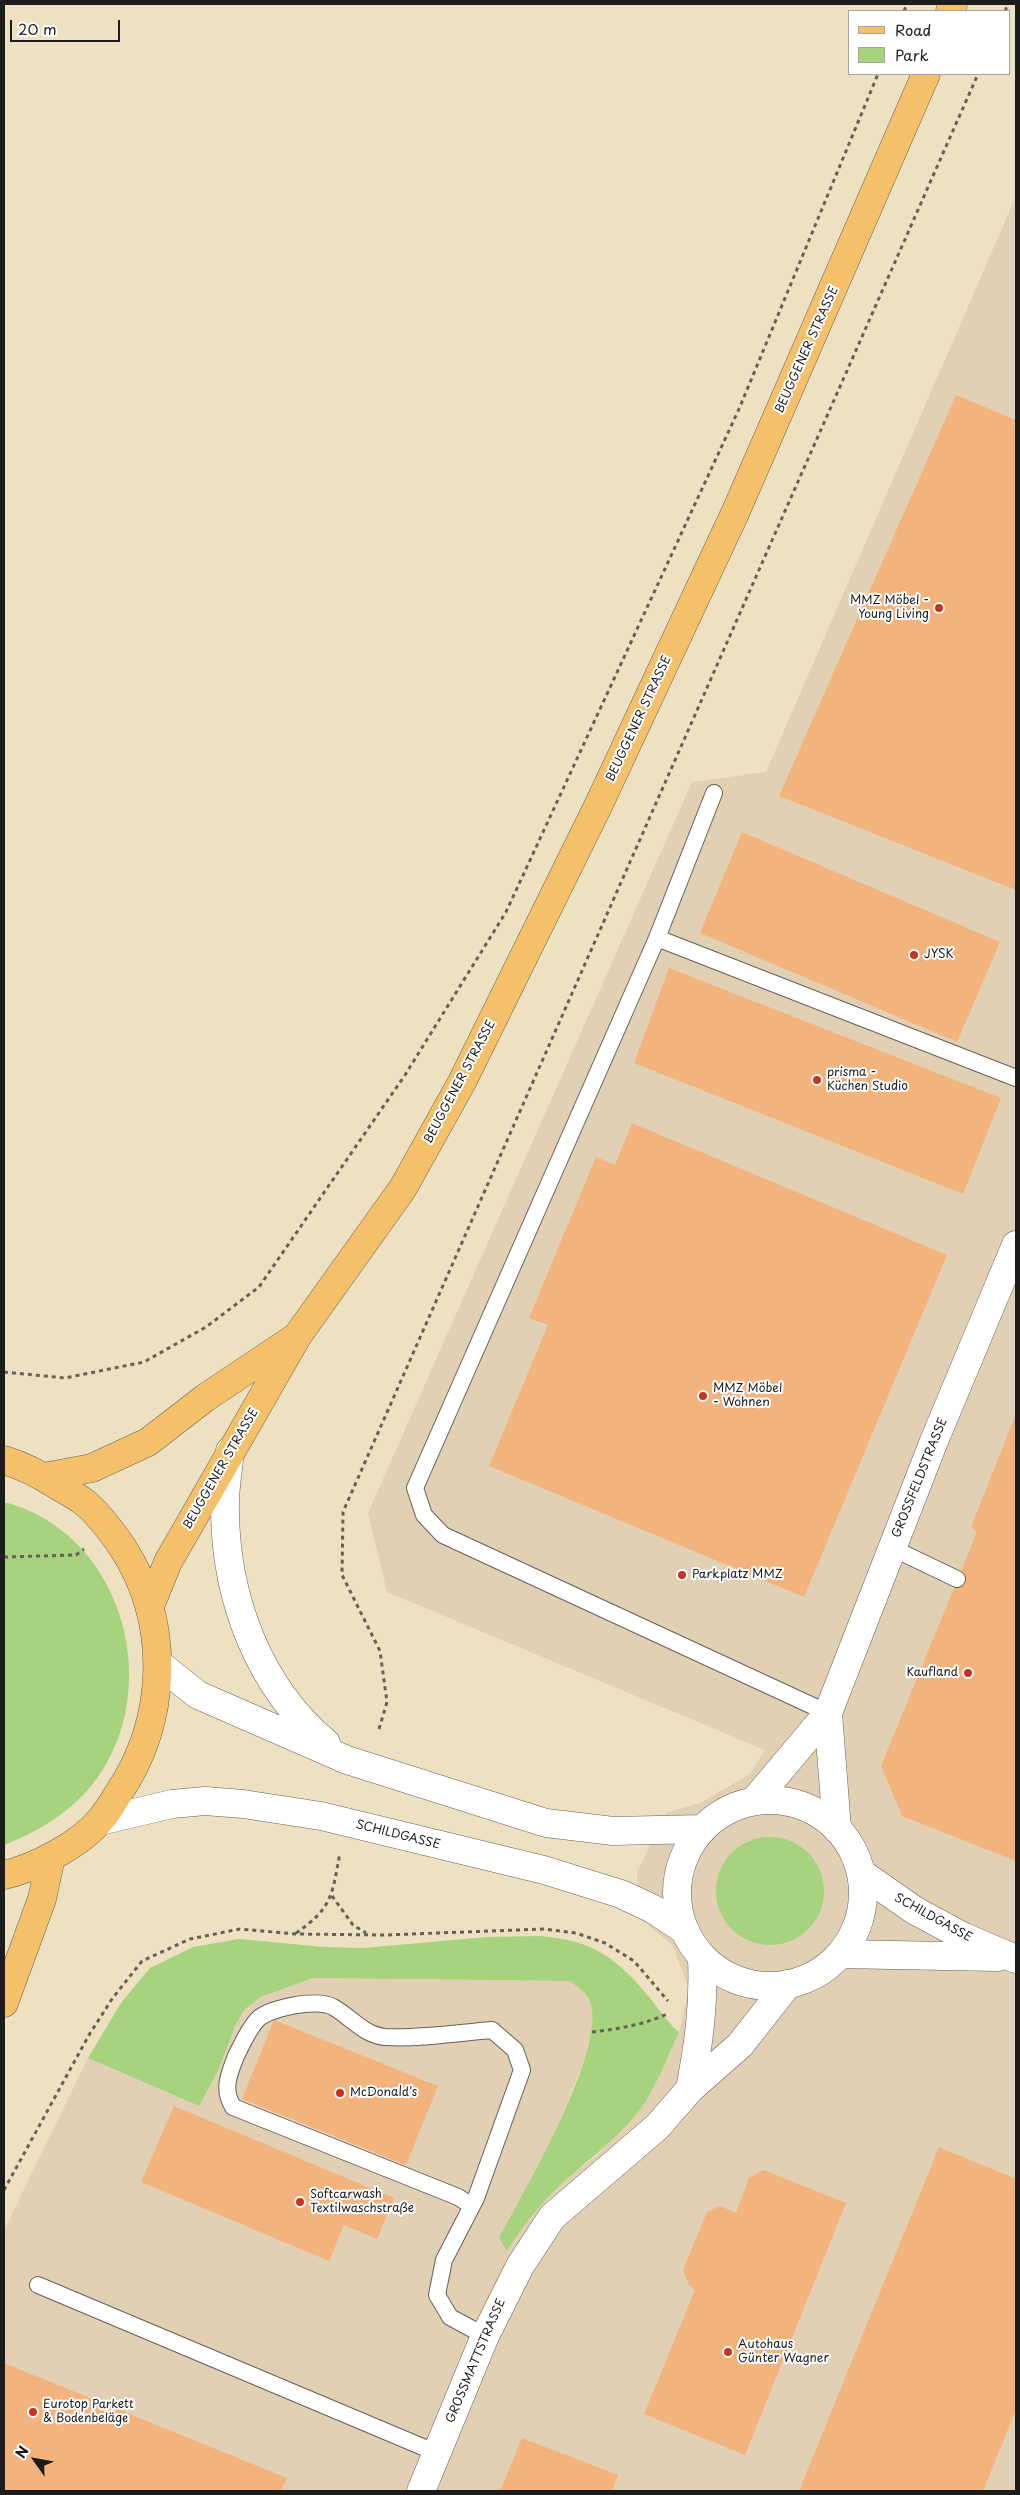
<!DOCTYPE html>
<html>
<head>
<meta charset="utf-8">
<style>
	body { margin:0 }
	#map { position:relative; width:1020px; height:2495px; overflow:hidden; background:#ede1c2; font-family:"Playpen Sans",sans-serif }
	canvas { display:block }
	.frame { position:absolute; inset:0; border:5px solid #1c1c1c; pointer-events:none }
	.legend { position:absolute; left:848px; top:10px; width:162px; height:65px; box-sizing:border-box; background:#fff; border:1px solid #a4a4a4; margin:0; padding:6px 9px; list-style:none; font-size:15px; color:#1c1c1c }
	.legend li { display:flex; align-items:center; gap:10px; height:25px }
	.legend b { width:25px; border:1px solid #a4a4a4 }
	.north { position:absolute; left:10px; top:2435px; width:50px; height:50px; -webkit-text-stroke:4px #fff; paint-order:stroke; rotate:302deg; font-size:14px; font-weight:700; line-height:20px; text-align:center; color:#1c1c1c }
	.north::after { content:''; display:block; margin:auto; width:18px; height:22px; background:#1c1c1c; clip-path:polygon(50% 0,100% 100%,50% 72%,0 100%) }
	.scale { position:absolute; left:10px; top:20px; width:110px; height:22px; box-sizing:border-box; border:2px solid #1c1c1c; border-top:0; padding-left:6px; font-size:15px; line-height:18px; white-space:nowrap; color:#1c1c1c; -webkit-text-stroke:4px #fff; paint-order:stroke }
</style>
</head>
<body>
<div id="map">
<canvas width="1020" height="2495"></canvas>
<div class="frame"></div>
<ul class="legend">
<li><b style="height:6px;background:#f4c16a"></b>Road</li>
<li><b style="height:14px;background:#a8d37e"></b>Park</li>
</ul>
<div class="north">N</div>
<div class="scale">20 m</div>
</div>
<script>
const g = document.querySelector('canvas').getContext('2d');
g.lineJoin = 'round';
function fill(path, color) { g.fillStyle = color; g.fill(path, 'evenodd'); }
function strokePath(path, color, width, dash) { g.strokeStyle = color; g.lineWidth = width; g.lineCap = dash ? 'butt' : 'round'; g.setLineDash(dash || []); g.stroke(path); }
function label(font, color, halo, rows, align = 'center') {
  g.font = font + ' "Playpen Sans",sans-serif'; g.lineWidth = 4; g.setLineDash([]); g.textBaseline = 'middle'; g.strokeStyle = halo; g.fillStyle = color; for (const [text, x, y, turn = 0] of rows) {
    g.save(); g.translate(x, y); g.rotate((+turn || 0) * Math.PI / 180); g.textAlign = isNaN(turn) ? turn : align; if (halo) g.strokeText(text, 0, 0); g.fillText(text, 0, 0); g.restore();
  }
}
fill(new Path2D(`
	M 1016,196 L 1016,2491 L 4,2491 L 4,2230 L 88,2058 L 199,2106 L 218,2071 L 236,2024 L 245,2009 L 261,1997 L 314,1978 L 569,1981 L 580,1988 L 590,2002 L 593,2017 L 592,2032 L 584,2061 L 508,2250 L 522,2227 L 541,2204 L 567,2178 L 596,2156 L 643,2105 L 671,2050 L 679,2032 L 689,1988 L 672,1945 L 638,1917 L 637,1872 L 666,1813 L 700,1803 L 750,1774 L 765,1750 L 387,1592 L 368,1513 L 692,782 L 766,772 Z`), '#e2d0b4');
fill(new Path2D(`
	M 4,1502 C 118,1531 163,1676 102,1771 C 78,1808 44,1829 4,1845 Z
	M716 1891a54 54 0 1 1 108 0a54 54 0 1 1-108 0Z
	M 540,1936 C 592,1940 616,1957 649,1997 C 659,2009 667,2022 679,2032 C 668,2056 658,2082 644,2104 C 624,2133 594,2155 568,2178 C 544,2199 524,2224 507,2251 L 499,2238 C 523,2193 608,2048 590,2002 C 587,1993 577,1986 569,1981 L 313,1978 L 261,1997 L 245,2009 L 236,2024 L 218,2071 L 199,2106 L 88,2058 L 121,2003 L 150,1968 L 193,1947 L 239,1939 L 324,1947 L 363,1948 L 487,1937 Z`), '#a8d37e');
fill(new Path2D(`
	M 956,395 L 1016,420 L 1016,890 L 779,796 Z
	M 742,832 L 1000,942 L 957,1042 L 700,933 Z
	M 669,968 L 1001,1098 L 963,1194 L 634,1063 Z
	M 632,1123 L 947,1255 L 804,1597 L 489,1466 L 548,1325 L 529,1318 L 596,1157 L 615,1165 Z
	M 1016,1414 L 1016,1861 L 902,1816 L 881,1766 L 977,1532 L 971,1527 Z
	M 274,2020 L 438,2086 L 406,2165 L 242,2099 Z
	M 174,2106 L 394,2198 L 377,2239 L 344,2225 L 329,2261 L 141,2182 Z
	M 939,2147 L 1016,2179 L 1016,2409 L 983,2491 L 799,2491 Z
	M 764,2170 L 846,2203 L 745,2455 L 644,2414 L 695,2290 L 689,2285 L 683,2270 L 707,2212 L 720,2206 L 736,2213 L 749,2178 Z
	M 4,2363 L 287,2478 L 281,2491 L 4,2491 Z
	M 522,2438 L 618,2475 L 612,2491 L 500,2491 Z`), '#f2b47c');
const service = new Path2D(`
	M 714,793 L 657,938 L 415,1488 L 424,1515 L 443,1535 L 828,1713
	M 657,938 L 1016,1078
	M 892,1548 L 957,1579
	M 472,2206 L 458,2197 L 233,2107 C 222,2089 229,2074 236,2056 C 242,2044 248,2030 257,2020 C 268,2008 317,1998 333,2007 C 350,2016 363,2035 385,2037 C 420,2039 457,2033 492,2030 L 515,2050 L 522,2070 L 476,2198 L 444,2260 L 437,2295 L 450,2317 L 485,2336
	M 38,2285 L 437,2453`);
const minor = new Path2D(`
	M 828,1713 L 837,1829
	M 754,1801 L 828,1713 L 934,1441 L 1016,1245
	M 690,2089 C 699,2042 704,2006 702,1957
	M 421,2491 L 485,2336 L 520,2266 L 552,2217 L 657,2127 L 690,2089 L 740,2045 L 788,1984`);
const tertiary = new Path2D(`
	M 230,1451 C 228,1471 224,1492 225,1512 C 226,1599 259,1687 326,1743
	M 159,1664 L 198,1695 L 347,1760 L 546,1823 L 613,1831 L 702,1829
	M677 1893a93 93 0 1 1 186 0a93 93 0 1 1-186 0Z
	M 100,1821 L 172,1804 L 205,1801 L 243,1804 L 321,1816 L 544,1870 L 621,1894 L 653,1909 L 683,1929
	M 861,1873 L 914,1910 L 964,1937 L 1016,1959
	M 840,1954 L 998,1957`);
const primary = new Path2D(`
	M 950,11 L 953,4
	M 4,1460 C 24,1466 41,1475 58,1486 C 67,1491 76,1496 84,1502 C 99,1514 112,1532 123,1548 C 171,1623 168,1720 118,1794 C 113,1802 108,1811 101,1819 C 81,1844 35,1868 4,1875
	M 44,1477 L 92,1468 L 148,1442 L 205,1398 L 293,1339
	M 150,1606 L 168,1562 L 298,1335 L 403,1188 L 462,1082 L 599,804 L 736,511 L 926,74
	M 4,2003 L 42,1899 L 51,1857`);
strokePath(service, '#656156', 18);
strokePath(minor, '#656156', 29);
strokePath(tertiary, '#656156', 29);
strokePath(primary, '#656156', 29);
strokePath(new Path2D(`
	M 904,11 L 907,4
	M 1005,11 L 1008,4
	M 4,1372 L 65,1378 L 144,1362 L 206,1327 L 259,1287 L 405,1075 L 506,912 L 739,409 L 878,74
	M 4,1557 L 76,1555 L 84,1549
	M 379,1729 L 387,1702 L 380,1651 L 342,1575 L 343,1512 L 978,74
	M 332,1896 L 353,1925 L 366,1933
	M 296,1933 C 333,1908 332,1894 340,1853
	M 592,2032 C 618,2029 643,2025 667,2014
	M 4,2190 L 89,2035 L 112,1999 L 142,1961 L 190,1939 L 240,1929 L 296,1934 L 385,1935 L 544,1929 L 576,1933 L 605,1943 L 634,1961 L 668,2001`), '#656156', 3, [4, 4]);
strokePath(service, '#fff', 16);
strokePath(minor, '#fff', 28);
strokePath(tertiary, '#fff', 28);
strokePath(primary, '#f4c16a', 28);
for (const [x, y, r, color] of [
	[939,608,5,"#c8321e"],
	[914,955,5,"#c8321e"],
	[817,1080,5,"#c8321e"],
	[703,1396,5,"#c8321e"],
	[682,1575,5,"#c8321e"],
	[968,1673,5,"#c8321e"],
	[340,2093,5,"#c8321e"],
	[300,2202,5,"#c8321e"],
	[728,2352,5,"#c8321e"],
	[33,2412,5,"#c8321e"]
]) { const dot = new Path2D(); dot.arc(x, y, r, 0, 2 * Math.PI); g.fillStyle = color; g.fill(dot); strokePath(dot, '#fff', 2); }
label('12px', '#1c1c1c', '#fff', [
	["BEUGGENER STRASSE",807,350,-66],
	["BEUGGENER STRASSE",639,719,-65],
	["BEUGGENER STRASSE",460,1082,-62],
	["BEUGGENER STRASSE",221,1469,-60],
	["GROSSFELDSTRASSE",920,1478,-68],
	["SCHILDGASSE",398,1835,14],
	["SCHILDGASSE",933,1918,29],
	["GROSSMATTSTRASSE",476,2361,-67]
]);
label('12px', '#1c1c1c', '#fff', [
	["MMZ Möbel -",929,601,"right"],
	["Young Living",929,615,"right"],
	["JYSK",924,955],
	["prisma -",827,1073],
	["Küchen Studio",827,1087],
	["MMZ Möbel",713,1389],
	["- Wohnen",713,1403],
	["Parkplatz MMZ",692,1575],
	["Kaufland",958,1673,"right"],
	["McDonald's",350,2093],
	["Softcarwash",310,2195],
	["Textilwaschstraße",310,2209],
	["Autohaus",738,2345],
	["Günter Wagner",738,2359],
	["Eurotop Parkett",43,2405],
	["& Bodenbeläge",43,2419]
], 'left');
</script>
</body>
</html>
